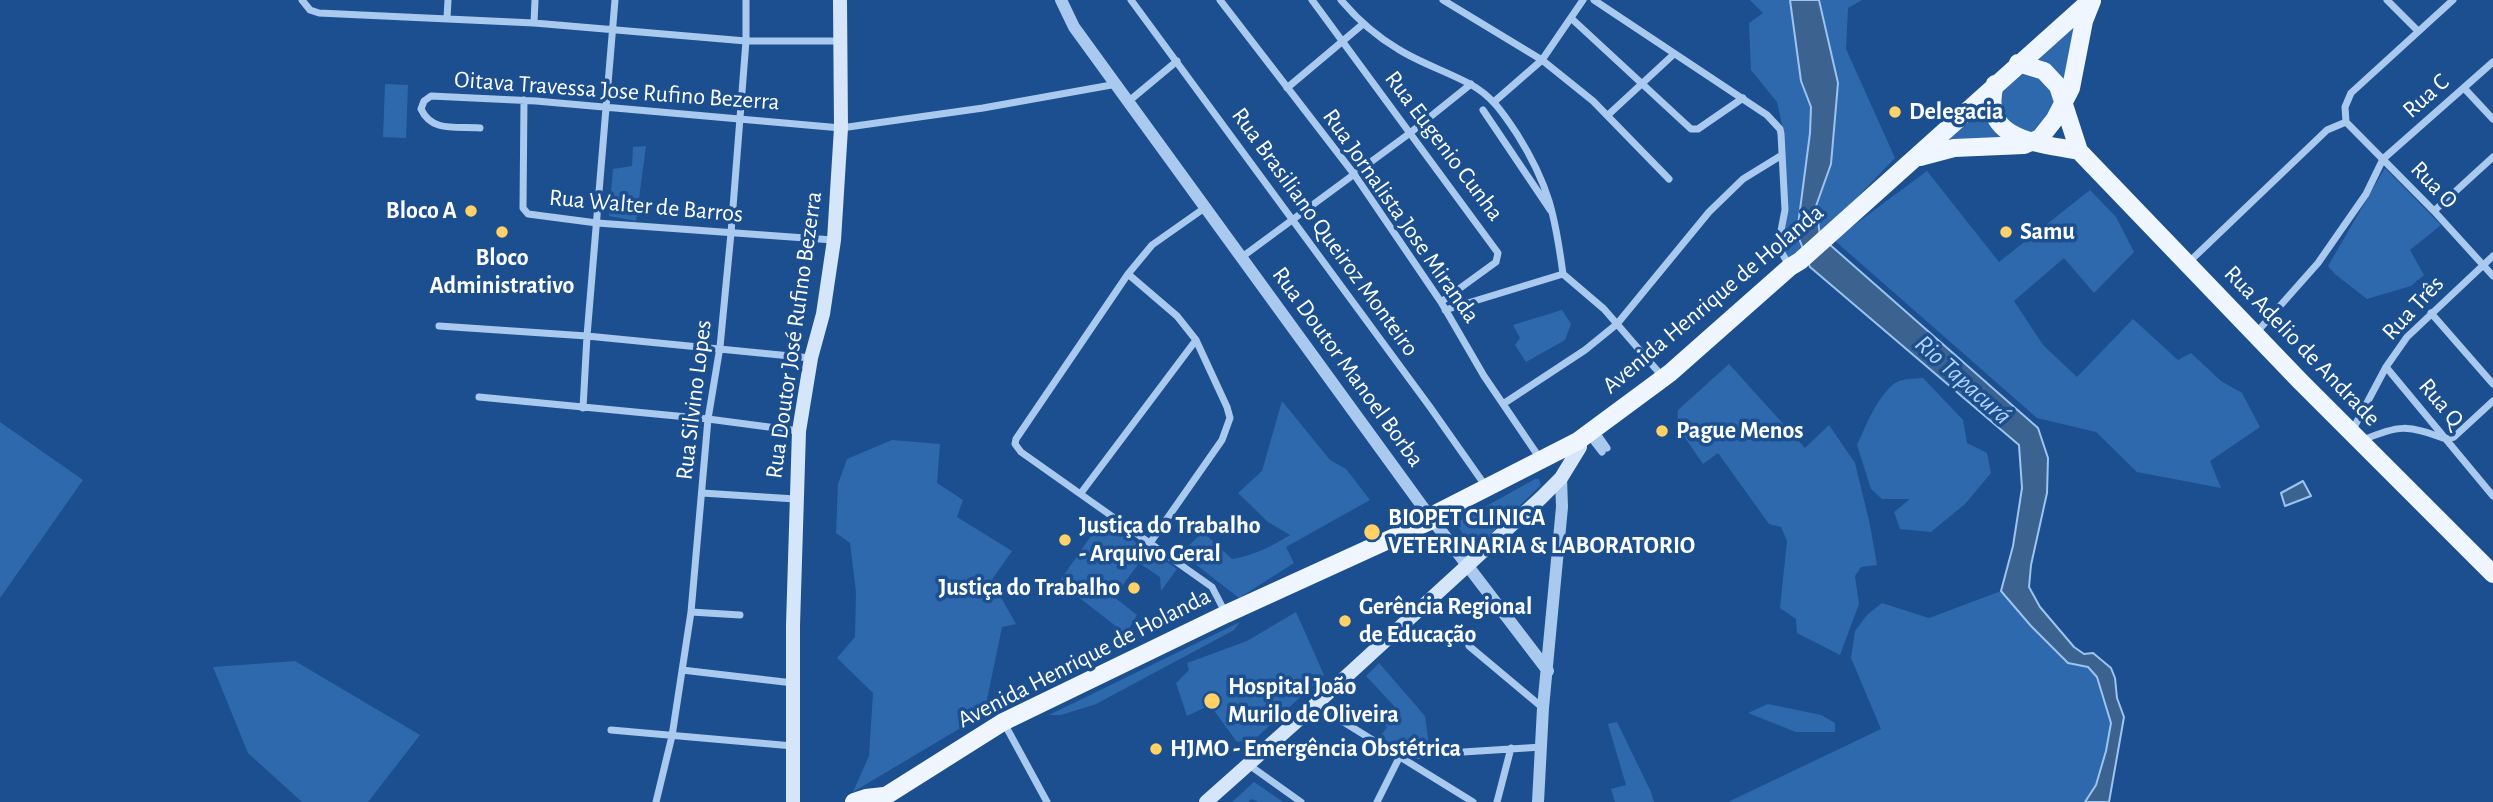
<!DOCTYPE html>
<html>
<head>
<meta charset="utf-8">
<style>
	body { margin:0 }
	canvas { display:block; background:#1b4f8f }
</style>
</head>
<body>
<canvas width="2493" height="802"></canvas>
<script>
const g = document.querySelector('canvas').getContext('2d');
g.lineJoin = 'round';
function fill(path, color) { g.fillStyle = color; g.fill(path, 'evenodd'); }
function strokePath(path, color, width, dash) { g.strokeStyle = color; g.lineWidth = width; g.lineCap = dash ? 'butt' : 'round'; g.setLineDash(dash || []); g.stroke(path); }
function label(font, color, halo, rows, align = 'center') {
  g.font = font + ' "Alegreya Sans",sans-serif'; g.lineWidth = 7; g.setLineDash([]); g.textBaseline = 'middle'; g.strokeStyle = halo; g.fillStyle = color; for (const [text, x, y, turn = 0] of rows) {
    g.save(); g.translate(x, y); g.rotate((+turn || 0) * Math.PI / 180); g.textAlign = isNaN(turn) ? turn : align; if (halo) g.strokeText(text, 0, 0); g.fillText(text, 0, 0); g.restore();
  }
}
fill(new Path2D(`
	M 1750,0 L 1790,0 L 1801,81 L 1811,107 L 1803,252 L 1791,264 L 1780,246 L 1787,209 L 1783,129 L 1777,102 L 1751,70 L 1749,23 L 1763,13 Z
	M 1820,0 L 1862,0 L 1848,8 L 1846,49 L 1895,158 L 1820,236 L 1816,206 L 1831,164 L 1837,79 Z
	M 2088,5 L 2067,92 L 2022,64 Z
	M 2012,72 L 2043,72 L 2062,105 L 2030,137 L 2005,123 L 1996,95 Z
	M 385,84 L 408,85 L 406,138 L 383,137 Z
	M 1991,91 L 1990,114 L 2020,141 L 1932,146 Z
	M 646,146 L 636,221 L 609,216 L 613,169 L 632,166 L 633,147 Z
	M 2385,168 L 2441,225 L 2410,250 L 2424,275 L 2411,286 L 2367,299 L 2336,275 L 2328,266 Z
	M 1927,171 L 1999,262 L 2090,190 L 2116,217 L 2134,252 L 2094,293 L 2064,258 L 2014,301 L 2043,345 L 2077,377 L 2133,319 L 2178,360 L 2191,353 L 2221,381 L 2242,393 L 2260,427 L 2210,461 L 2221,488 L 2137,472 L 2096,432 L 2037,418 L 1834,240 Z
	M 1562,310 L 1571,324 L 1565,340 L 1526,362 L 1515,345 L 1520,338 L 1513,325 Z
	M 1729,364 L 1805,448 L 1829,425 L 1855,463 L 1870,525 L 1877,565 L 1861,567 L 1855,576 L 1859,604 L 1840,655 L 1797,633 L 1796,619 L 1780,608 L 1787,541 L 1781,527 L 1769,524 L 1718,453 L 1703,464 L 1677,426 L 1678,410 Z
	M 1923,378 L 1963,420 L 1967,443 L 1987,453 L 1991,473 L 1965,504 L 1931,532 L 1900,529 L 1894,512 L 1910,499 L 1882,499 L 1871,489 L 1857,445 C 1867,424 1876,398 1895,383 C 1903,378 1914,379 1923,378 Z
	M 1282,401 L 1330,460 L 1346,469 L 1370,500 L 1286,547 L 1294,563 L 1239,598 L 1181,553 L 1203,532 L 1232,559 C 1253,556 1272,546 1290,535 L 1268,522 L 1238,493 L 1262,471 Z
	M 0,422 L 83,480 L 0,598 Z
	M 892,440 L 940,444 L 937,483 L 963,500 L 957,517 L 1012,551 L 986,588 L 999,594 L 1016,624 L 1002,627 L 984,714 L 853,792 L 869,756 L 873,693 L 837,658 L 855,637 L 856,592 L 850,543 L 836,533 L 838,484 L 847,459 Z
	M 1535,479 L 1539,479 L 1541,485 L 1476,548 L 1471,547 L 1456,523 Z
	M 1102,520 L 1177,569 L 1161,591 L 1160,577 L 1139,563 L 1114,597 L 1137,615 L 1126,634 L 1059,582 Z
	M 2001,591 L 2031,626 L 2068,663 L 2088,667 L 2097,677 L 2111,723 L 2106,751 L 2096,785 L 2085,802 L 1728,802 L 1881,729 L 1851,658 L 1855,631 L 1867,615 L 1882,603 L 1929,618 Z
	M 1296,612 L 1324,675 L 1256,738 L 1237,742 L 1210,705 L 1187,716 L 1176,683 L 1189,670 L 1187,663 L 1247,641 Z
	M 1240,622 L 1234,630 L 1096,704 L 1061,715 L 1049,715 Z
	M 295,661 L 420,735 L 368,802 L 302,802 L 248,753 L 213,667 Z
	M 1379,663 L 1425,716 L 1429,745 L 1399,748 L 1380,737 L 1387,727 L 1378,721 L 1394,706 L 1366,676 Z
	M 1768,704 L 1821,715 L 1835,723 L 1835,732 L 1796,732 L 1748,713 Z
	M 1617,722 L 1651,792 L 1654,802 L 1615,802 L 1611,789 L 1626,785 L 1608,724 Z
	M 1254,782 L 1283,802 L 1259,802 L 1251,799 L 1248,802 L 1232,802 Z`), '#2e69ad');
const water = new Path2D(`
	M 1790,0 L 1819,0 L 1838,83 L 1831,164 L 1816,206 L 1820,236 L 2038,428 L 2048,458 L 2047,493 L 2031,565 L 2029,587 L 2040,607 L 2074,647 L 2084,654 L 2093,653 L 2111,668 L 2115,678 L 2117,698 L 2124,717 L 2109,802 L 2085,802 L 2096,785 L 2106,751 L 2111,723 L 2097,677 L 2088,667 L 2068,663 L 2031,626 L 2001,591 L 2013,546 L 2022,488 L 2019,445 L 1810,267 L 1797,233 L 1810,133 L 1811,107 L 1801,81 Z
	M 2303,481 L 2311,496 L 2285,506 L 2281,493 Z`);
fill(water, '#3c6290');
strokePath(water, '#9cc4f0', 2);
strokePath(new Path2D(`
	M 302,0 L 310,10 L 319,13 L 534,23 L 746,41 L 840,41
	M 1131,0 L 1430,407 L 1487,488
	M 1220,0 L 1354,174 L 1441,302 L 1484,376 L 1541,460
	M 1312,0 L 1498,253 L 1496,262 L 1441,302
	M 1341,0 C 1357,19 1376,36 1398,49 C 1420,63 1446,71 1470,84 C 1492,96 1503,113 1517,134 C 1549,185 1555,215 1563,274
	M 1443,0 L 1542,60 L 1593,101 L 1669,179
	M 1594,0 L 1767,115 L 1780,129 L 1781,134 L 1785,210 L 1778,246 L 1790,267
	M 2387,0 L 2418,31
	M 447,18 L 448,0
	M 1572,19 L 1691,129 L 1698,129 L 1743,98
	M 534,23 L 535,0
	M 1287,88 L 1363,24
	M 2464,88 L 2493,119
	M 524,100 L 523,208 L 528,214 L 597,223 L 833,240
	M 1129,101 L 1177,61
	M 1495,101 L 1542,60 L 1583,0
	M 1483,110 L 1551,211
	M 1608,115 L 1674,54
	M 2346,122 L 2434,211 L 2493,276
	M 2346,122 L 2345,107 L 2351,93 L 2453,0
	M 480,128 C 457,126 432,133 421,109 L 424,101 L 431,96 L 536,101 L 841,128 L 983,108 L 1117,84
	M 1206,207 L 1152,245 L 1128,274 L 1016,439 L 1015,444 L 1021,452 L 1212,587 L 1226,614
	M 2434,211 L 2493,157
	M 1242,257 L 1410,133 L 1471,84
	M 2188,263 L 2327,130 L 2346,122
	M 1128,274 L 1177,316 L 1196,340 L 1227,407 L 1230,418 L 1222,440 L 1150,543
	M 1563,274 L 1604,309 L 1662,376
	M 1445,310 L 1563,274
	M 2431,313 L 2493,384
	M 439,326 L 587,336 L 811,358
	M 2256,333 L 2318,263 L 2366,194 L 2383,159 L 2493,62
	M 2386,367 L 2493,496
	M 479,397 L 708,419 L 799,431
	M 1503,404 L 1585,350 L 1617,324 L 1709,212 L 1743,179 L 1782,155
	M 583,408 L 587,336 L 615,0
	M 2352,431 L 2386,367 L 2407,337 L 2493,256
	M 1598,435 L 1607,448
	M 1592,439 L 1602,452
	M 2361,441 C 2399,424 2408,425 2446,439 L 2454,437 L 2493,401
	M 702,493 L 795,499
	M 1081,493 L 1196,340
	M 691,612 L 740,615
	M 1469,646 L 1543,708
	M 682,670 L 793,683
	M 1316,705 L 1473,802
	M 1004,723 L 1047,802
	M 611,730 L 793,746
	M 1249,765 L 1301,802
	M 656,802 L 672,736 L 691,612 L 708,419 L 720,347 L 731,233 L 746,41 L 746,0
	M 1377,802 L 1400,756 L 1542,747
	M 1497,802 L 1511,748`), '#a9c9ee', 7);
strokePath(new Path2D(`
	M 1061,0 L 1074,27 L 1425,510 L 1548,671
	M 1538,802 L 1543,708 L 1562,507 L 1561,478`), '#a9c9ee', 12);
strokePath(new Path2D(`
	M 793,802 L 793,625 L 799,431 L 811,358 L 823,314 L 834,240 L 841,128 L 840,0
	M 1206,802 L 1315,705 L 1541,498 L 1561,478 L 1580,447`), '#d6e6fa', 14);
strokePath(new Path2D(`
	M 2018,63 L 2044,71 L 2058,86 L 2079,151 L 2300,381 L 2493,574
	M 1995,84 C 1979,142 2041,143 2079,151
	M 1920,157 L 1954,148 L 2024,145 L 2040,138 L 2055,119 L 2071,88 L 2084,21 L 2092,1
	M 854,802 L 866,798 L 884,796
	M 876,802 L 1003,722 L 1226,614 L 1432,520 L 1437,513 L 1578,441 L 1670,373 L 1790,267 L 1800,261 L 2091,0`), '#f0f6ff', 18);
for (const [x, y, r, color] of [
	[1895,112,7,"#ffd166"],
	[471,211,7,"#ffd166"],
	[502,232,7,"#ffd166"],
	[2006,232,7,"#ffd166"],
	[1662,431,7,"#ffd166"],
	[1372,532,9,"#ffd166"],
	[1065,540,7,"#ffd166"],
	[1134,588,7,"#ffd166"],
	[1345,621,7,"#ffd166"],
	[1212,701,9,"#ffd166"],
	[1156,749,7,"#ffd166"]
]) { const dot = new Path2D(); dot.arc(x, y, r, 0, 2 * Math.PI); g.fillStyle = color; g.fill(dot); strokePath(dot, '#1b4f8f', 2.5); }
label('24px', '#fff', '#1b4f8f', [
	["Oitava Travessa Jose Rufino Bezerra",617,91,4],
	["Rua C",2426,96,-42],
	["Rua Eugenio Cunha",1444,146,53],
	["Rua O",2434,185,46],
	["Rua Walter de Barros",646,206,5],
	["Rua Jornalista Jose Miranda",1401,216,55],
	["Rua Brasiliano Queiroz Monteiro",1325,232,54],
	["Avenida Henrique de Holanda",1713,299,-40],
	["Rua Três",2413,308,-47],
	["Rua Doutor José Rufino Bezerra",794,335,-82],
	["Rua Adelio de Andrade",2302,346,46],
	["Rua Doutor Manoel Borba",1348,367,54],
	["Rua Silvino Lopes",694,400,-83],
	["Rua Q",2441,403,50],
	["Avenida Henrique de Holanda",1084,658,-27]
]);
label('bold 24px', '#fff', '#1b4f8f', [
	["Delegacia",1909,112],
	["Bloco A",457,211,"right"],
	["Samu",2020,232],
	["Bloco",502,258,"center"],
	["Administrativo",502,286,"center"],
	["Pague Menos",1676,431],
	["BIOPET CLINICA",1388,518],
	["VETERINARIA & LABORATORIO",1388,546],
	["Justiça do Trabalho",1079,526],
	["- Arquivo Geral",1079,554],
	["Justiça do Trabalho",1120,588,"right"],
	["Gerência Regional",1359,607],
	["de Educação",1359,635],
	["Hospital João",1228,687],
	["Murilo de Oliveira",1228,715],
	["HJMO - Emergência Obstétrica",1170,749]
], 'left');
label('italic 26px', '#b5d3f5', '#1b4f8f', [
	["Rio Tapacurá",1963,380,42]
]);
</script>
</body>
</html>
